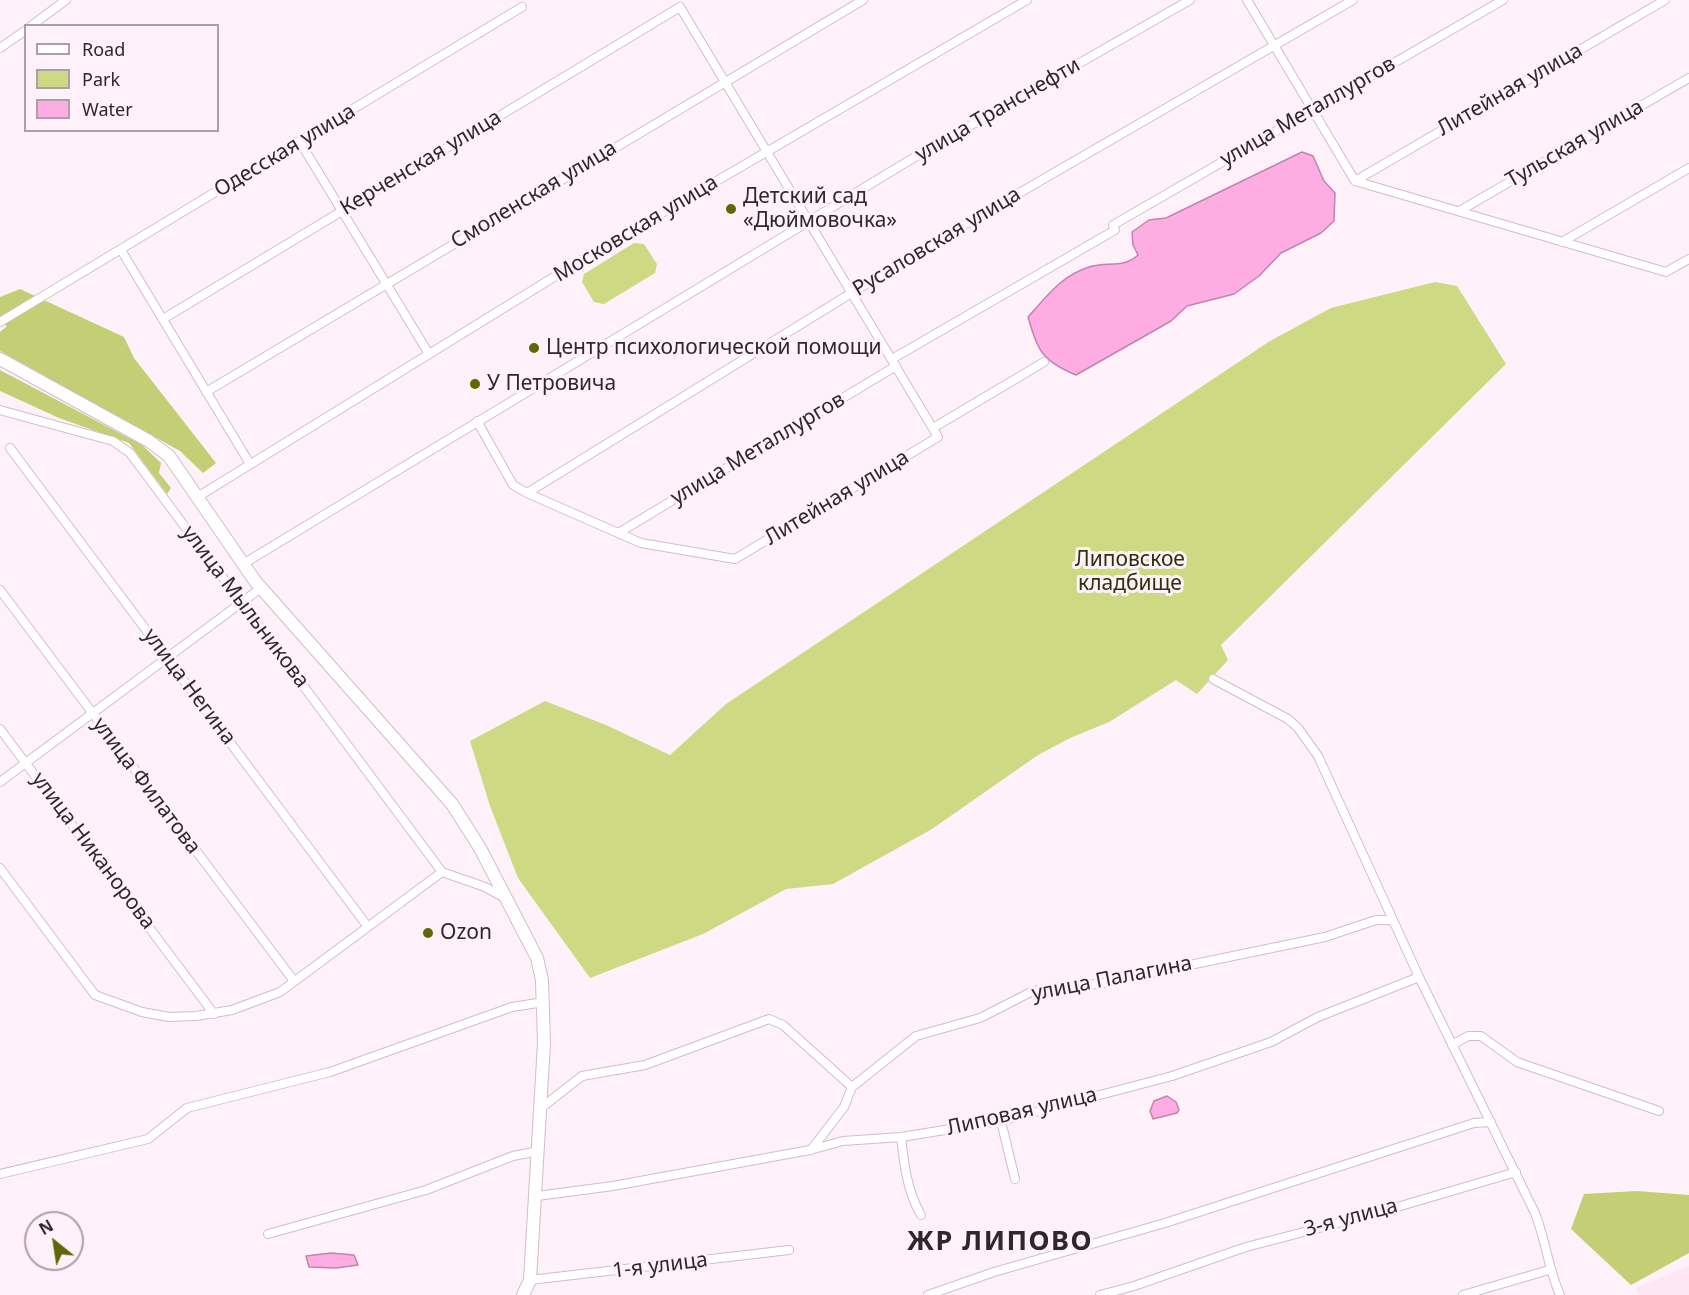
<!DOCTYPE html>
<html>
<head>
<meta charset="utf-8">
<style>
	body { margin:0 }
	#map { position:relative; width:1689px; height:1295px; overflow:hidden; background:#fef1f9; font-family:"Noto Sans",sans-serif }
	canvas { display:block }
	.legend { position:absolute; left:24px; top:24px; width:195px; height:108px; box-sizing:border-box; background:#fef1f9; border:2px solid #aba0a7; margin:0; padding:8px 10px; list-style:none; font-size:18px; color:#2f272c }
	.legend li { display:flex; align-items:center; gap:12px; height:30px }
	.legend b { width:30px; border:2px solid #aba0a7 }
	.north { position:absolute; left:24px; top:1211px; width:60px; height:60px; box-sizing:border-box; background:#fef1f9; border:2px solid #aba0a7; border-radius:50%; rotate:330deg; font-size:16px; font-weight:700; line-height:24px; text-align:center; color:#2f272c }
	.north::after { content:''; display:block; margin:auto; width:21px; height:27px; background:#606708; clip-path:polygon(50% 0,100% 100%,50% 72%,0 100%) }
</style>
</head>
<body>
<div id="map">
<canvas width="1689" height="1295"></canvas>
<ul class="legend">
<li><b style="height:8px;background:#fff"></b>Road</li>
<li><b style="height:16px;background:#ced984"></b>Park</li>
<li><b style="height:16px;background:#fdade1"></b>Water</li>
</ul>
<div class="north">N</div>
</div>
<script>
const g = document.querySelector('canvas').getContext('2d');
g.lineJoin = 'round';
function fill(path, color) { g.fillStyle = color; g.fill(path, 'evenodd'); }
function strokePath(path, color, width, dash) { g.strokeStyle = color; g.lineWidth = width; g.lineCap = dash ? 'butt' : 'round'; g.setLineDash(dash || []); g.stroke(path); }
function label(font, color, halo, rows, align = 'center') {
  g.font = font + ' "Noto Sans",sans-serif'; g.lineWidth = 6; g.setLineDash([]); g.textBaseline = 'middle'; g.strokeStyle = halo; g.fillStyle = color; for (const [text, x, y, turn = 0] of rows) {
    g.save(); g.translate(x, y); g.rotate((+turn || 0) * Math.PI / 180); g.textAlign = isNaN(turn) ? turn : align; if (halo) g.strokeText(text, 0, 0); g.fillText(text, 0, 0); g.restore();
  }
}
fill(new Path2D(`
	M 1689,1266 L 1689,1295 L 1639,1295 L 1636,1288 Z`), '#fee7f5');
fill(new Path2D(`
	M 634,243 L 644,244 L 657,264 L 655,273 L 604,304 L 594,302 L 582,282 L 584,274 Z
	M 1435,282 L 1457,286 L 1506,364 L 1221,645 L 1228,660 L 1197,694 L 1176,680 L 1109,722 L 1070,738 L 1038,755 L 932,829 L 833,884 L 786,889 L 703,934 L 590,978 L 518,878 L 490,806 L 470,741 L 545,701 L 606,725 L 670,755 L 726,704 L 1270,341 L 1331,308 Z`), '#ced984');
fill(new Path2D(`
	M 20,289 L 124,337 L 134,358 L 216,463 L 203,473 L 180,451 L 0,351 L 0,332 L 7,326 L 0,322 L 0,297 Z
	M 0,370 L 142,445 L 161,463 L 159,473 L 171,488 L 167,494 L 129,443 L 59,418 L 0,391 Z
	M 1637,1191 L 1689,1195 L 1689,1253 L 1631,1285 L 1571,1229 L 1584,1194 Z`), '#c3ce75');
const water = new Path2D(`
	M 1302,152 L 1313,156 L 1324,181 L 1335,193 L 1334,221 L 1321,233 L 1281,253 L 1259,276 L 1234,294 L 1187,306 L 1171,321 L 1076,375 C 1042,361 1038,351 1028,317 C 1047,296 1061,276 1089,267 C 1107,261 1123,269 1138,255 L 1133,245 L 1132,232 L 1149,220 L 1166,218 Z
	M 1167,1096 L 1176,1102 L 1179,1110 L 1177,1113 L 1153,1119 L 1150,1111 L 1154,1101 Z
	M 331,1253 L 354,1255 L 358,1265 L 336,1268 L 309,1267 L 306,1256 Z`);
fill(water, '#fdade1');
strokePath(water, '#bf85ab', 1.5);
const street = new Path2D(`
	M 1247,0 L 1355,181 L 1666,272 L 1689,259
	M 31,26 L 66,0
	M 0,48 L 26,30
	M 300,142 L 429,354
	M 1355,181 L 1665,0
	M 1461,210 L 1689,78
	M 1113,225 L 1503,0
	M 1562,242 L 1689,168
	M 121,250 L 250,464
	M 163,319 L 680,7 L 938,437 L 735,559 L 641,543 L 527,493 L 513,485 L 477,421
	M 0,322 L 522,7
	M 892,359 L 1115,230
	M 206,392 L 863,0
	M 0,410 L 113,441 L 130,453 L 442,872
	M 933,428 L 1044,362
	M 10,448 L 368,927
	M 527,493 L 931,244 L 1353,0
	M 199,496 L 588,256 L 1027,0
	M 620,532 L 896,366
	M 243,564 L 910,160 L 1190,0
	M 0,590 L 294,981
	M 1213,679 L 1288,719 L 1298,728 L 1318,756 L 1419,977 L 1535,1213 C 1546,1241 1548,1268 1560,1295
	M 0,729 L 214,1014
	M 0,782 L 261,588
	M 0,868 L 95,995 L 142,1012 L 169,1017 L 196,1016 L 232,1010 L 280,992 L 442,872
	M 442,872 L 485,887 L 505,898
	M 1452,1045 L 1468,1036 L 1481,1036 L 1517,1062 L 1659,1111
	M 541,1108 L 582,1076 L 645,1065 L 769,1019 L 783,1025 L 852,1087
	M 1001,1121 L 1015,1179
	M 901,1137 C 904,1164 907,1191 921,1215
	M 811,1150 L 844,1107 L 852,1087 L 916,1036 L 980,1018 L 1031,992 L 1056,987 L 1098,984 L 1325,937 L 1376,920 L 1393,920
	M 0,1174 L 148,1139 L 187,1108 L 330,1072 L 512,1007 L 544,1002
	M 537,1196 L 613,1186 L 810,1150 L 843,1141 L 901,1137 L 1001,1121 L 1172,1076 L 1271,1042 L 1318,1017 L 1419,977
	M 268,1234 L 426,1190 L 513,1156 L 539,1151
	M 530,1280 L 789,1250
	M 928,1295 L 994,1272 L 1165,1223 L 1474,1123 L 1491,1122
	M 1100,1295 L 1134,1286 L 1246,1247 L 1377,1213 L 1516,1172
	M 1463,1295 L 1549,1270`);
const secondary = new Path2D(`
	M 0,359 L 149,441 L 169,456 L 255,581 L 452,804 L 480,848 L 537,958 L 542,980 L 544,1043 L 530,1280 L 523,1295`);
strokePath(street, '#d2bdca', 10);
strokePath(secondary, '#d2bdca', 14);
strokePath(street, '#fff', 8);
strokePath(secondary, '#fff', 12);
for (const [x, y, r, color] of [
	[731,209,6,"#606708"],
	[534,348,6,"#606708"],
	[475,384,6,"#606708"],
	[428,933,6,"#606708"]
]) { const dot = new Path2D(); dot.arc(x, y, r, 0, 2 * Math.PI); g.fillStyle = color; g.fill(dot); strokePath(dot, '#fef1f9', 2); }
label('21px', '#2f272c', '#fef1f9', [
	["Литейная улица",1510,90,-30],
	["улица Транснефти",998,110,-30],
	["улица Металлургов",1308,112,-30],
	["Тульская улица",1575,144,-30],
	["Одесская улица",285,151,-31],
	["Керченская улица",421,163,-31],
	["Смоленская улица",534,195,-31],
	["Московская улица",636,229,-31],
	["Русаловская улица",937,242,-31],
	["улица Металлургов",758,449,-31],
	["Литейная улица",837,498,-31],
	["улица Мыльникова",245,607,53],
	["улица Негина",189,687,53],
	["улица Филатова",146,786,53],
	["улица Никанорова",93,851,53],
	["улица Палагина",1112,979,-11],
	["Липовая улица",1022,1112,-13],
	["3-я улица",1351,1218,-15],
	["1-я улица",660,1266,-7]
]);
label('21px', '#2f272c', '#fef1f9', [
	["Детский сад",743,197],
	["«Дюймовочка»",743,221],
	["Центр психологической помощи",546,348],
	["У Петровича",487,384],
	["Ozon",440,933]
], 'left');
label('21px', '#2d310a', '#fef1f9', [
	["Липовское",1130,560],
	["кладбище",1130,584]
]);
g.letterSpacing = '1.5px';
label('bold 27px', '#2f272c', '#fef1f9', [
	["ЖР ЛИПОВО",1000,1242]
]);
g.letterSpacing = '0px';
</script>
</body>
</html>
